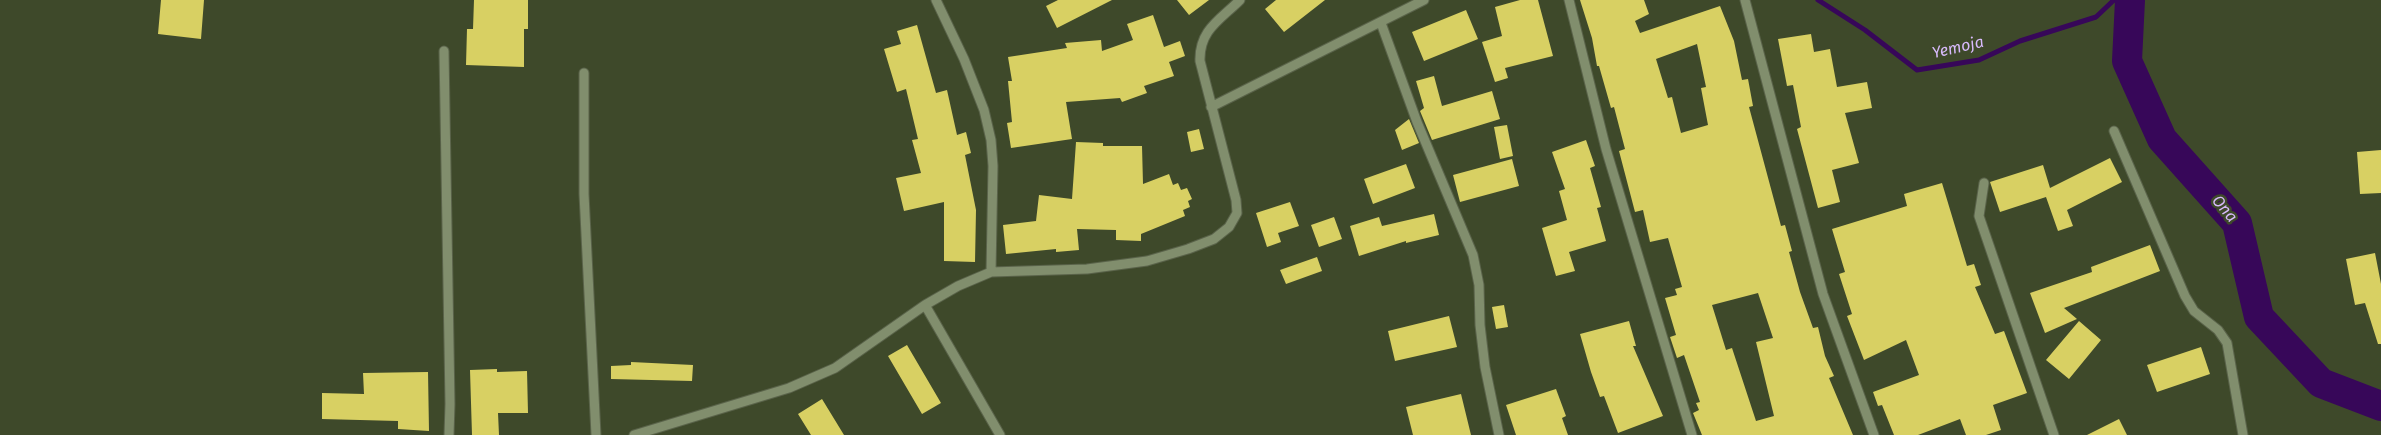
<!DOCTYPE html>
<html>
<head>
<meta charset="utf-8">
<style>
	body { margin:0 }
	canvas { display:block; background:#3e492a }
</style>
</head>
<body>
<canvas width="2381" height="435"></canvas>
<script>
const g = document.querySelector('canvas').getContext('2d');
g.lineJoin = 'round';
function strokePath(path, color, width, dash) { g.strokeStyle = color; g.lineWidth = width; g.lineCap = dash ? 'butt' : 'round'; g.setLineDash(dash || []); g.stroke(path); }
function fill(path, color) { g.fillStyle = color; g.fill(path, 'evenodd'); }
function label(font, color, halo, rows, align = 'center') {
  g.font = font + ' "Fira Sans",sans-serif'; g.lineWidth = 5; g.setLineDash([]); g.textBaseline = 'middle'; g.strokeStyle = halo; g.fillStyle = color; for (const [text, x, y, turn = 0] of rows) {
    g.save(); g.translate(x, y); g.rotate((+turn || 0) * Math.PI / 180); g.textAlign = isNaN(turn) ? turn : align; if (halo) g.strokeText(text, 0, 0); g.fillText(text, 0, 0); g.restore();
  }
}
strokePath(new Path2D(`
	M 1818,0 L 1865,30 L 1917,70 L 1979,60 L 2020,41 L 2096,17 L 2114,0`), '#370759', 5);
strokePath(new Path2D(`
	M 2130,0 L 2127,61 L 2162,139 L 2237,223 L 2259,317 L 2321,383 L 2381,406`), '#370759', 30);
fill(new Path2D(`
	M 161,0 L 204,0 L 201,39 L 158,34 Z
	M 474,0 L 528,0 L 528,29 L 524,29 L 524,67 L 466,65 L 467,29 L 473,29 Z
	M 1058,0 L 1112,0 L 1057,28 L 1046,6 Z
	M 1177,0 L 1209,0 L 1189,15 Z
	M 1276,0 L 1325,0 L 1284,32 L 1265,9 Z
	M 1520,0 L 1538,0 L 1553,56 L 1505,68 L 1508,78 L 1495,82 L 1482,42 L 1502,36 L 1495,7 Z
	M 1580,0 L 1644,0 L 1649,14 L 1635,21 L 1640,33 L 1720,6 L 1734,41 L 1742,80 L 1748,79 L 1753,106 L 1749,107 L 1781,226 L 1785,225 L 1792,251 L 1789,252 L 1800,292 L 1813,328 L 1818,327 L 1825,356 L 1834,376 L 1829,378 L 1853,435 L 1702,435 L 1693,413 L 1699,410 L 1696,403 L 1700,402 L 1684,355 L 1677,358 L 1670,337 L 1676,335 L 1665,298 L 1677,295 L 1675,289 L 1682,287 L 1668,238 L 1650,242 L 1643,210 L 1635,212 L 1619,151 L 1625,149 L 1614,107 L 1611,108 L 1599,66 L 1597,66 L 1592,38 ZM 1697,44 L 1706,87 L 1701,88 L 1708,125 L 1681,133 L 1672,97 L 1668,98 L 1656,59 ZM 1758,293 L 1773,338 L 1756,342 L 1774,416 L 1756,421 L 1732,348 L 1726,350 L 1712,305 Z
	M 1466,10 L 1478,39 L 1424,61 L 1412,32 Z
	M 1153,15 L 1164,47 L 1180,41 L 1185,56 L 1169,62 L 1174,76 L 1144,86 L 1147,93 L 1122,102 L 1120,98 L 1066,102 L 1072,139 L 1011,148 L 1007,123 L 1012,122 L 1008,81 L 1012,81 L 1008,57 L 1067,48 L 1065,43 L 1101,40 L 1102,51 L 1133,40 L 1127,24 Z
	M 917,25 L 936,93 L 947,90 L 957,135 L 966,132 L 971,153 L 965,155 L 976,210 L 975,262 L 944,261 L 944,202 L 904,211 L 896,178 L 921,173 L 912,140 L 918,139 L 906,89 L 897,92 L 884,49 L 901,44 L 897,31 Z
	M 1811,34 L 1814,52 L 1830,49 L 1837,87 L 1867,82 L 1872,108 L 1845,113 L 1859,163 L 1832,170 L 1840,202 L 1818,208 L 1797,129 L 1801,127 L 1793,85 L 1787,86 L 1778,39 Z
	M 1434,76 L 1442,106 L 1492,91 L 1500,119 L 1432,140 L 1420,111 L 1424,108 L 1416,81 Z
	M 1409,119 L 1419,143 L 1402,150 L 1395,130 Z
	M 1507,125 L 1513,156 L 1500,159 L 1494,127 Z
	M 1199,129 L 1204,149 L 1191,152 L 1187,132 Z
	M 1586,140 L 1595,166 L 1590,168 L 1601,207 L 1597,208 L 1606,241 L 1569,252 L 1575,271 L 1556,276 L 1542,228 L 1567,220 L 1559,191 L 1565,189 L 1552,152 Z
	M 1076,142 L 1103,143 L 1103,146 L 1142,146 L 1143,184 L 1169,174 L 1173,185 L 1178,183 L 1181,190 L 1187,188 L 1192,199 L 1188,201 L 1190,207 L 1183,210 L 1185,216 L 1141,234 L 1141,241 L 1116,240 L 1116,230 L 1077,229 L 1079,250 L 1056,252 L 1056,249 L 1006,254 L 1003,225 L 1036,221 L 1039,195 L 1072,199 Z
	M 2381,150 L 2381,193 L 2360,194 L 2357,152 Z
	M 2110,158 L 2122,182 L 2067,210 L 2073,226 L 2058,231 L 2046,197 L 2000,212 L 1990,182 L 2043,165 L 2050,188 Z
	M 1512,159 L 1519,186 L 1460,202 L 1453,175 Z
	M 1406,164 L 1415,188 L 1373,204 L 1364,179 Z
	M 1942,183 L 1967,266 L 1974,264 L 1981,285 L 1975,287 L 1995,334 L 2004,331 L 2027,393 L 1993,405 L 2001,430 L 1986,435 L 1966,435 L 1960,419 L 1918,435 L 1894,435 L 1882,405 L 1878,406 L 1873,392 L 1919,375 L 1906,340 L 1864,360 L 1847,316 L 1852,314 L 1839,274 L 1845,272 L 1832,229 L 1907,206 L 1904,194 Z
	M 1290,202 L 1299,226 L 1278,233 L 1281,242 L 1267,247 L 1256,213 Z
	M 1434,214 L 1439,235 L 1406,243 L 1406,241 L 1359,256 L 1350,226 L 1379,217 L 1382,226 Z
	M 1334,217 L 1342,239 L 1319,247 L 1311,225 Z
	M 2150,245 L 2160,271 L 2064,308 L 2077,319 L 2045,333 L 2030,293 L 2092,272 L 2091,267 Z
	M 2375,253 L 2381,284 L 2381,344 L 2378,344 L 2365,303 L 2355,305 L 2346,259 Z
	M 1317,257 L 1322,271 L 1286,284 L 1280,270 Z
	M 1504,305 L 1508,327 L 1496,329 L 1492,307 Z
	M 1449,316 L 1457,347 L 1395,361 L 1388,331 Z
	M 1629,321 L 1636,346 L 1633,346 L 1663,416 L 1618,433 L 1604,396 L 1600,397 L 1591,372 L 1580,334 Z
	M 2079,321 L 2101,340 L 2069,379 L 2046,360 Z
	M 907,345 L 941,403 L 922,414 L 888,356 Z
	M 2201,347 L 2210,374 L 2157,392 L 2147,365 Z
	M 631,362 L 693,365 L 692,381 L 611,379 L 611,366 L 631,365 Z
	M 497,369 L 497,372 L 527,371 L 528,413 L 498,413 L 499,435 L 472,435 L 470,370 Z
	M 428,372 L 429,431 L 398,429 L 398,421 L 322,419 L 322,393 L 364,394 L 363,373 Z
	M 1556,389 L 1566,416 L 1562,418 L 1568,435 L 1516,435 L 1506,405 Z
	M 1461,394 L 1471,435 L 1413,435 L 1406,407 Z
	M 822,399 L 844,435 L 811,435 L 798,414 Z
	M 2119,419 L 2127,435 L 2087,435 Z`), '#d8d063');
const minor = new Path2D(`
	M 936,0 L 964,59 L 984,110 L 991,140 L 993,166 L 991,272
	M 1569,0 L 1606,149 L 1692,435
	M 1745,0 L 1823,294 L 1874,435
	M 1381,23 L 1417,122 L 1473,255 L 1479,285 L 1480,325 L 1485,367 L 1499,435
	M 444,51 L 450,404 L 449,435
	M 584,73 L 584,194 L 596,435
	M 1211,107 L 1424,0
	M 2114,131 L 2185,296 L 2194,311 L 2218,330 L 2227,343 L 2243,435
	M 1984,183 L 1979,216 L 2054,435
	M 925,305 L 1000,435
	M 634,435 L 789,388 L 835,368 L 925,305 L 958,286 L 991,272 L 1087,269 L 1147,261 L 1188,249 L 1214,239 L 1229,227 L 1237,213 L 1236,200 L 1200,61 C 1199,30 1220,20 1240,0`);
strokePath(minor, '#5a634a', 11);
strokePath(minor, '#818e6d', 9);
label('italic 16px', '#d8bafc', '#3e492a', [
	["Yemoja",1958,48,-13],
	["Ona",2224,209,50]
]);
</script>
</body>
</html>
